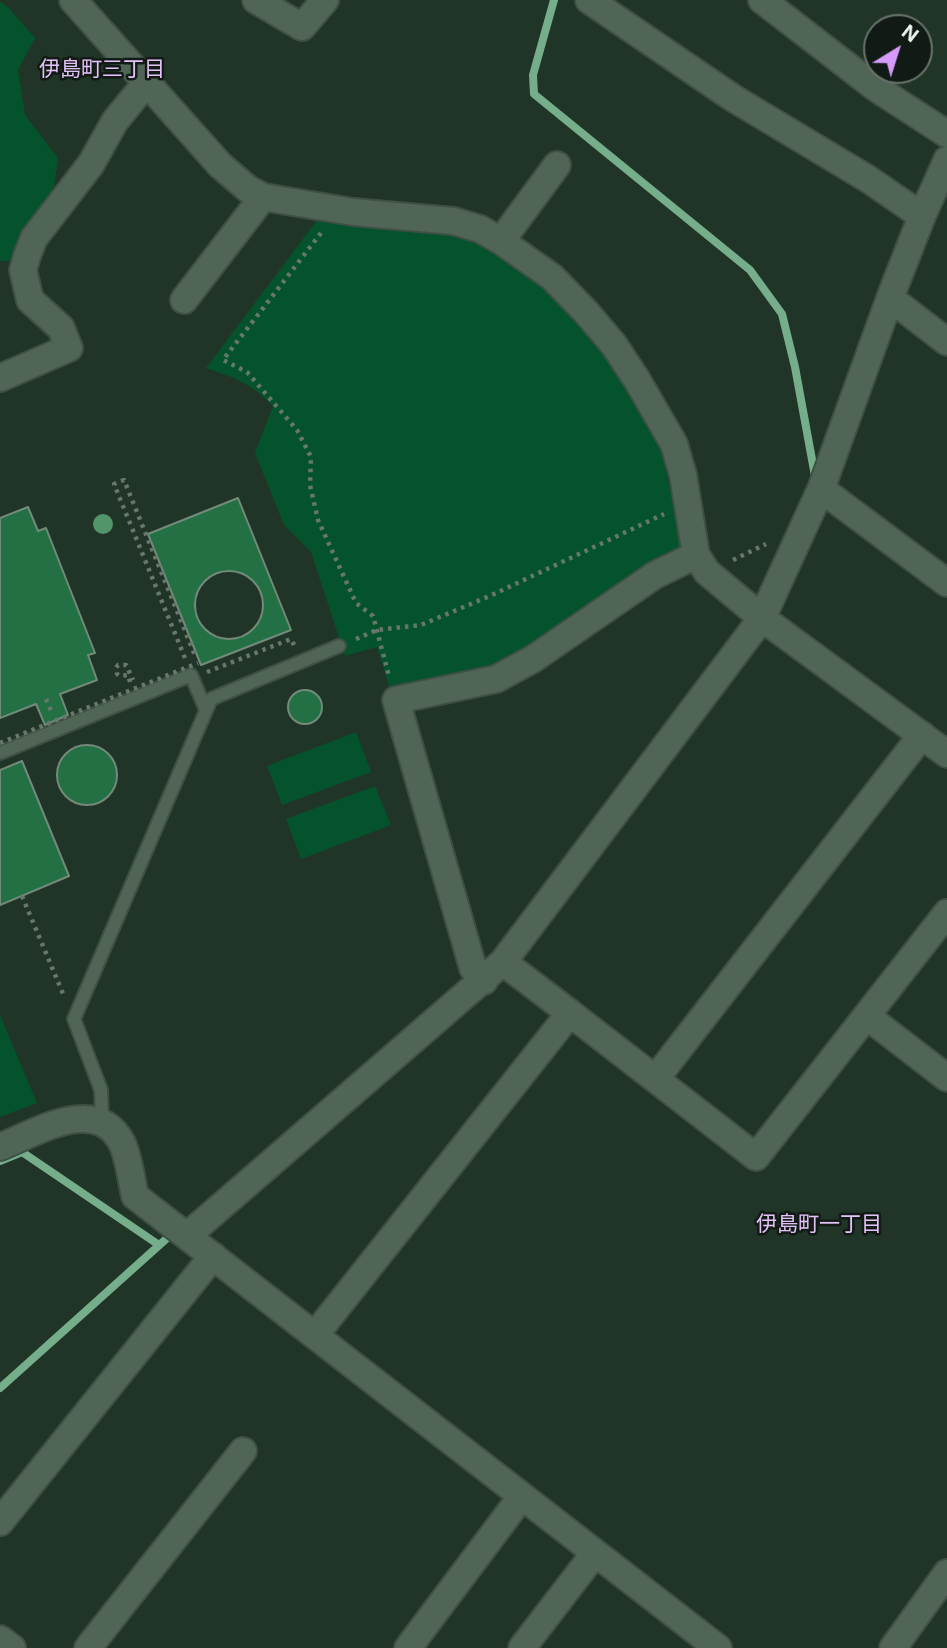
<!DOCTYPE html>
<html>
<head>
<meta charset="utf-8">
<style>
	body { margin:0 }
	#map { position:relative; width:947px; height:1648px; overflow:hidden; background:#203527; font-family:Inter,sans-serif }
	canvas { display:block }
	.north { position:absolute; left:863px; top:14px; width:70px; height:70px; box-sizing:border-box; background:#111a14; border:2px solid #67726b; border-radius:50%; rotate:38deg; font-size:19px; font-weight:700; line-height:28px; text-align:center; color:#e9f6ed }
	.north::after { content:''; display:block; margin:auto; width:24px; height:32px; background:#d69bfa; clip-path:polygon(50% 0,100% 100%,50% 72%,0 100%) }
</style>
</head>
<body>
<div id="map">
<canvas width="947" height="1648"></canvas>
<div class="north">N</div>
</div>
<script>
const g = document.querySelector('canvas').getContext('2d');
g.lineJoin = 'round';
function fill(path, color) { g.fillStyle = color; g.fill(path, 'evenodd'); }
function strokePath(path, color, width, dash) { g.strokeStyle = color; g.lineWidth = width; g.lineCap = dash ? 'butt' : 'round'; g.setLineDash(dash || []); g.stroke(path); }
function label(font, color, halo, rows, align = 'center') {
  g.font = font + ' Inter,"Noto Sans JP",sans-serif'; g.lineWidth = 5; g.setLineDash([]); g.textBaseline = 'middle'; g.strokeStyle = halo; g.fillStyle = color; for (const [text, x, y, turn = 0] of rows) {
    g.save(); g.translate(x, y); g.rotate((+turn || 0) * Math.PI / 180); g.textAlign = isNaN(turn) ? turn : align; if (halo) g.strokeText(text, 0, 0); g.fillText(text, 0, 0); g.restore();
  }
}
fill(new Path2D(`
	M 0,2 L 8,7 L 35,38 L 18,70 L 25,115 L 58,158 L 54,187 L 21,240 L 14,261 L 0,261 Z
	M 321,215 L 454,232 L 486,244 L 553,291 L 622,373 L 660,438 L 682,551 L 493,672 L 391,692 L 377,647 L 345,656 L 311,552 L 284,525 L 255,453 L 273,406 C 251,383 235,378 206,368 Z
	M 356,732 L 371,772 L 282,805 L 267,766 Z
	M 375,786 L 391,825 L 301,859 L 286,819 Z
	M 0,1015 L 37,1103 L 0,1117 Z`), '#05532d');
strokePath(new Path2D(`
	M 554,0 L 533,75 L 534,94 L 750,270 L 782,314 L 795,367 L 815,476
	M 0,1161 L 22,1152 L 159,1245
	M 0,1388 L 175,1231`), '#76ae8c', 8);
const building = new Path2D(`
	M 238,498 L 291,630 L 201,665 L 148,534 Z
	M 28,507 L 38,531 L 46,528 L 95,653 L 88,655 L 97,680 L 60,694 L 68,715 L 45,725 L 36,704 L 0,718 L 0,518 Z
	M195 605a34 34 0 1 1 68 0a34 34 0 1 1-68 0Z
	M288 707a17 17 0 1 1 34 0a17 17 0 1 1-34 0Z
	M57 775a30 30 0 1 1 60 0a30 30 0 1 1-60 0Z
	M 22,761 L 69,876 L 0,905 L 0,770 Z`);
fill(building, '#227044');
strokePath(building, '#738a7a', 2);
const service = new Path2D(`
	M 0,753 L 191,675 L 206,710
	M 102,1121 L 101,1090 L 74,1019 L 211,699 L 339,646`);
const minor = new Path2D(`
	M 73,0 L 220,165 L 248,189 L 263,197 L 353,212 L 453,221 L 480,229 L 501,241 L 552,277 L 586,312 L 614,345 L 637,380 L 674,444 L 683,475 L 696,555 L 707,572 L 762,618 L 947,754
	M 256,0 L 302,27 L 325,0
	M 589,0 L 733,98 L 868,179 L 922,216
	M 762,0 L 876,88 L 947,134
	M 501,241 L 557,165
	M 890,298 L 947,342
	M 184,300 L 263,197
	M 0,378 L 69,348 L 61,328 L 30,300 L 23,270 L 27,256 L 34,238 L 91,164 L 115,121 L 147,82
	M 821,489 L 947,583
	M 503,962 L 570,1013
	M 484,981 L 473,968 L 396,700 L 496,679 L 533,659 L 655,575 L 696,555
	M 868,1017 L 947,1078
	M 656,1078 L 922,735
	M 0,1147 C 36,1133 96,1094 122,1143 C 129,1158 131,1179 135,1196 L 718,1648
	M 188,1235 L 503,962 L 762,618 L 821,489 L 890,298 L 922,216 L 947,160
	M 315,1335 L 570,1013 L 756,1157 L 947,913
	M 0,1522 L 213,1256
	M 0,1639 L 12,1648
	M 88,1648 L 243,1451
	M 408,1648 L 522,1496
	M 522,1648 L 595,1553
	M 893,1648 L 947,1573`);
strokePath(service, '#3e5045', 16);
strokePath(minor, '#3e5045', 30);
strokePath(new Path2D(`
	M 321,233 L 223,360 L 247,372 L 297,430 L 311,457 L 310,485 L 318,520 L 356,603 L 373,616 L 389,676
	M 733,560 L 766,544
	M 356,639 L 377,630 L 421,625 L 492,595 L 664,514
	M 185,658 L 114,484 L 124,480 L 196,658
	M 207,672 L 291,639 L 295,647
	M 130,682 L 128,675 L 120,676 L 117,674 L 116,668 L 118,665 L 126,665 L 133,680
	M 46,699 L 52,713
	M 22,896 L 64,996`), '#66786c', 4.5, [3.5, 5]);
strokePath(service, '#506556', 12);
strokePath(minor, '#506556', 26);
strokePath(new Path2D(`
	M 0,743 L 198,663`), '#66786c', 4.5, [3.5, 5]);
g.fillStyle = '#53956b';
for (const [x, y] of [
	[103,524]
]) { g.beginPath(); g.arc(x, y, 10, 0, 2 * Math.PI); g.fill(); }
label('21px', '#e3c2f7', '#111a14', [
	["伊島町三丁目",102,70],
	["伊島町一丁目",819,1225]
]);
</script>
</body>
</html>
